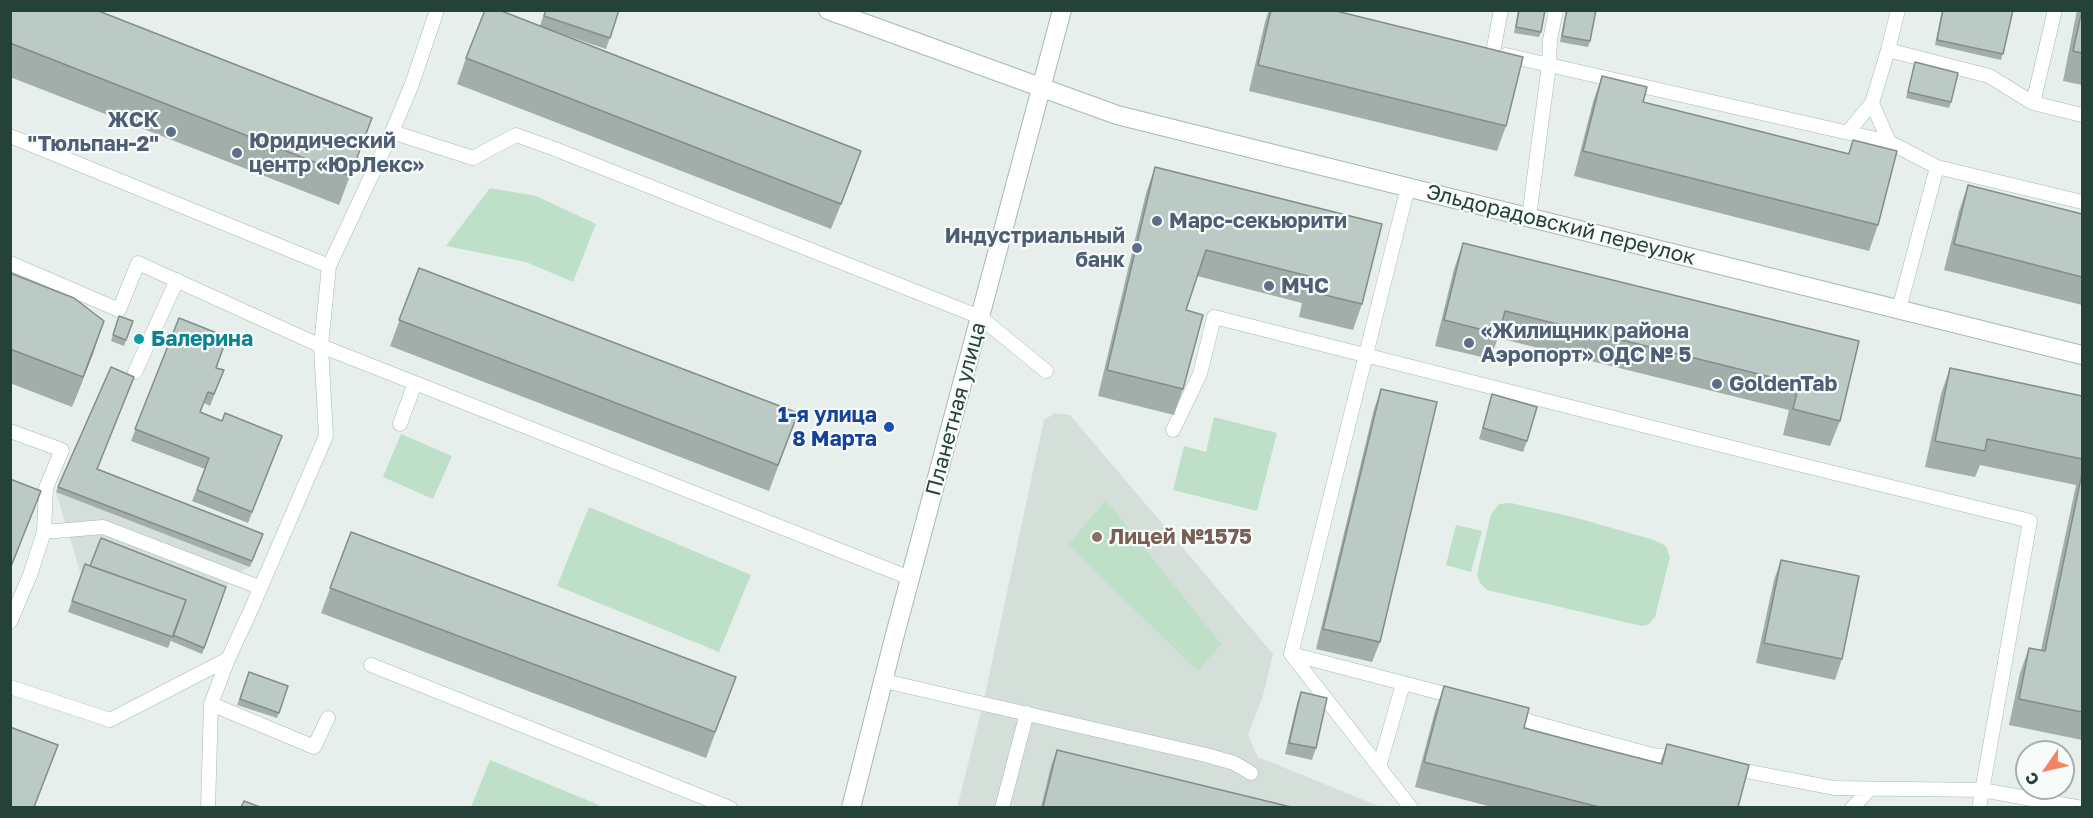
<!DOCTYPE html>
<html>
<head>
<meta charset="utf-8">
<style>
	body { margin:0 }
	#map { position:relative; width:2093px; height:818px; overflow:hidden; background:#e6efeb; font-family:"Golos Text",sans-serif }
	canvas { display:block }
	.frame { position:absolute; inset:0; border:12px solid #24423a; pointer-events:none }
	.north { position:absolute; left:2015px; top:740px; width:60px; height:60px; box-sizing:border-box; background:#f7fbf9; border:2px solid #a3b1ad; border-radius:50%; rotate:236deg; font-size:16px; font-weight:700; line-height:24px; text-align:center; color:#24423a }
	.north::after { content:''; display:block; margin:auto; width:21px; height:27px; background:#f4845f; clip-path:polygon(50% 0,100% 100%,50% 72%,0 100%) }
</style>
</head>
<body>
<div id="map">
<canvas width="2093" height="818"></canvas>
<div class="frame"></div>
<div class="north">С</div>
</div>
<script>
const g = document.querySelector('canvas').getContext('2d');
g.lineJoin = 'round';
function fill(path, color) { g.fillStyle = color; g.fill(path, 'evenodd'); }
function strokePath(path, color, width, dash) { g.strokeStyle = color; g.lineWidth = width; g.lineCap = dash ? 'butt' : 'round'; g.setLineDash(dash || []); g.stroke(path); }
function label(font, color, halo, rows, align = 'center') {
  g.font = font + ' "Golos Text",sans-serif'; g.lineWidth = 4.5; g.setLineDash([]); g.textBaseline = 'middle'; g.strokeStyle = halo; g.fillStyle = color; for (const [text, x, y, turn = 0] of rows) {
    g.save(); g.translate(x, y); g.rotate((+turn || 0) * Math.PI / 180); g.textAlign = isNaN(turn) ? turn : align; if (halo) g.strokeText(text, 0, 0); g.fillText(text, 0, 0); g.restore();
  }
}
fill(new Path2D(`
	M 1055,413 L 1070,415 L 1273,654 L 1263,696 L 1248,735 L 1258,757 L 1381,807 L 957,808 L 983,704 L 1044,420 Z
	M 68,464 L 261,539 L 250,567 L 232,576 L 224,592 L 202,654 L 171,641 L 181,612 L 81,575 L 56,492 Z`), '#d4dfda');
fill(new Path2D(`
	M 490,188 L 536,196 L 596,224 L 573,282 L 526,262 L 446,246 Z
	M 1214,417 L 1277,433 L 1257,511 L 1173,490 L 1184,446 L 1206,452 Z
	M 401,434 L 452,456 L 433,499 L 383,477 Z
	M 1106,500 L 1221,644 L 1198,671 L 1068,545 Z
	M 1511,503 L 1577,518 L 1654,540 L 1666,546 L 1670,557 L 1655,617 L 1649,624 L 1642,626 L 1487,590 L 1480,583 L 1477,574 L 1491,514 L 1499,504 Z
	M 589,507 L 751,575 L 719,652 L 557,586 Z
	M 1456,525 L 1482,531 L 1471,572 L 1446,565 Z
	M 490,760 L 599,805 L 598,807 L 471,807 Z`), '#bfe0c8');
const service = new Path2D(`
	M 1898,10 L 1888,50 L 1872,103 L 1889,142 L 1937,167
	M 2055,10 L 2033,103 L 2082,115
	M 1888,50 L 1989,76 L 2033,103
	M 1493,52 L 1501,10
	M 1506,55 L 1549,65 L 1550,40 L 1556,10
	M 392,132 L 473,158 L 516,135 L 555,149 L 980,317 L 1046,371
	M 1848,132 L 1872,103
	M 10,136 L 329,266
	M 1529,217 L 1549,65 L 1889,142
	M 10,263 L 119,310 L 138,263 L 321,346 L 910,578
	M 1899,309 L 1937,167 L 2082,202
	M 135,372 L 177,280
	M 400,424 L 415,383
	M 1173,430 L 1200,374 L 1214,317 L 1761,455 L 2030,521 L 1979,808
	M 10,431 L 62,450 L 46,488 L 44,532 L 30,575 L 10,622
	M 44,532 L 103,527 L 259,587
	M 1291,654 L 1457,697
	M 1291,654 L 1408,187
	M 1291,654 L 1411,808
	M 371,665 L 730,808
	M 884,681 L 1206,755 L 1234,763 L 1251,773
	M 10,687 L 110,720 L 228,659 L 250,612 L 326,436 L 321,346 L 329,266 L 392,132 L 412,84 L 437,10
	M 211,704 L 314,747 L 328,718
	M 1510,712 L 1531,722 L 1652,755 L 1679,758
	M 1379,767 L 1403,684
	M 1730,768 L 1834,788 L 1982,790 L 2082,808
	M 208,808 L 211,704 L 228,659
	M 1002,808 L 1027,713
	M 1852,808 L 1870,789`);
const minor = new Path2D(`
	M 828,10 L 1117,115 L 2082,355`);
const tertiary = new Path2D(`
	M 851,808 L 893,642 L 1062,10`);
strokePath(service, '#a8b8b2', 15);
strokePath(minor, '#a8b8b2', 20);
strokePath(tertiary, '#a8b8b2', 20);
strokePath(service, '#fff', 14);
strokePath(minor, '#fff', 18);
strokePath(tertiary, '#fff', 18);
fill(new Path2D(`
	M 10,10 L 372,118 L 339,205 L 10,77 Z
	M 545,10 L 619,10 L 606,49 L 556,32 L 852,177 L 831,229 L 457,84 L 466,58 L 540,26 Z
	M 1269,10 L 1332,10 L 1506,126 L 1497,151 L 1249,91 L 1265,22 Z
	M 1518,10 L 1545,10 L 1541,32 L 1539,37 L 1514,33 Z
	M 1566,10 L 1596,10 L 1590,41 L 1588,47 L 1560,42 Z
	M 1942,10 L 2013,10 L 2001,60 L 1935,45 Z
	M 2077,10 L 2082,10 L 2082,85 L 2063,81 Z
	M 1915,62 L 1951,102 L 1949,108 L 1906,98 Z
	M 1602,76 L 1643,102 L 1848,154 L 1853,140 L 1878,225 L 1869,251 L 1574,176 L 1593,102 Z
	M 1155,167 L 1362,304 L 1353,330 L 1299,317 L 1302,303 L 1197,276 L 1186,310 L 1183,389 L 1174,415 L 1098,396 L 1146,193 Z
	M 1968,185 L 2082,214 L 2082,305 L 1944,270 L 1959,211 Z
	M 1463,243 L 1859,341 L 1840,421 L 1830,446 L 1783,435 L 1789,410 L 1498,338 L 1490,359 L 1435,346 L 1454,269 Z
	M 419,268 L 798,413 L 769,491 L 390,346 Z
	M 10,273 L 94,351 L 72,407 L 10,383 Z
	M 119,316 L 133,321 L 124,346 L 111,341 Z
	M 179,318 L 216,368 L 224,370 L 210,406 L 204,403 L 200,412 L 222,421 L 282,436 L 248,523 L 192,501 L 205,469 L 131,441 Z
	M 1950,368 L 2082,396 L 2082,740 L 2009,725 L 2020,673 L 2029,648 L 2041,650 L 2076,485 L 1980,465 L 1975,477 L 1925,467 L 1941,394 Z
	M 1381,389 L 1380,642 L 1372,662 L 1316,649 L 1374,409 Z
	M 1492,394 L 1527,441 L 1523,452 L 1479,439 Z
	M 97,469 L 263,534 L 250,567 L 56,492 L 58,487 Z
	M 351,532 L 736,677 L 706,758 L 321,613 Z
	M 1781,560 L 1842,659 L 1835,680 L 1756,663 L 1774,580 Z
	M 85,564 L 90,566 L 226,587 L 202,654 L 171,641 L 175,630 L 168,648 L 68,612 Z
	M 249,672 L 288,686 L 277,718 L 237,705 Z
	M 1444,686 L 1524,728 L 1660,763 L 1667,744 L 1738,807 L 1492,807 L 1415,787 L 1435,711 Z
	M 1301,692 L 1316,748 L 1312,760 L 1285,754 L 1297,703 Z
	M 1057,750 L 1291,807 L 1041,807 L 1051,766 Z`), '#a1aea9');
fill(new Path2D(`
	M 104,321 L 94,351 L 72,407 L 83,377 Z`), '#838d89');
const building = new Path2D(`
	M 10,10 L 96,10 L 372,118 L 350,176 L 10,43 Z
	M 485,10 L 499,10 L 861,151 L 841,204 L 466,58 Z
	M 546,10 L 619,10 L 610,38 L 544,16 Z
	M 1271,10 L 1332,10 L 1523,57 L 1506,126 L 1258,65 Z
	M 1519,10 L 1545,10 L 1541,32 L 1516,27 Z
	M 1567,10 L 1596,10 L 1590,41 L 1562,36 Z
	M 1943,10 L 2013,10 L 2003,54 L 1937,40 Z
	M 2082,10 L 2082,53 L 2073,51 Z
	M 1915,62 L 1958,73 L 1951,102 L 1908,92 Z
	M 1602,76 L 1647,87 L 1643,102 L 1735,125 L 1849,154 L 1853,140 L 1897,151 L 1878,225 L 1583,151 Z
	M 1155,167 L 1382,224 L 1362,304 L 1308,291 L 1312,277 L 1206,250 L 1186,310 L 1203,315 L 1183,389 L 1107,370 Z
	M 1968,185 L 2082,214 L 2082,277 L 1954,244 Z
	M 1463,243 L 1859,341 L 1840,421 L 1793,409 L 1799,384 L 1505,311 L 1499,334 L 1444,320 Z
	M 419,268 L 798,413 L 778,465 L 399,320 Z
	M 10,273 L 74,298 L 104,321 L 83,377 L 10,349 Z
	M 119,316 L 133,321 L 126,340 L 113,335 Z
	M 179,318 L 227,337 L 216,368 L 224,370 L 214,394 L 208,392 L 200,412 L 222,421 L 225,413 L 282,436 L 252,512 L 197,490 L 209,458 L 135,429 Z
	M 111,367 L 134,377 L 97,469 L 263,534 L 252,561 L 58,487 Z
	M 1950,368 L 2082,396 L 2082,459 L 1987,439 L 1985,451 L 1935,441 Z
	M 1381,389 L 1437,402 L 1380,642 L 1323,629 Z
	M 1492,394 L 1537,407 L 1527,441 L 1483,428 Z
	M 2082,473 L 2082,712 L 2019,699 L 2029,648 L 2045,651 Z
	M 10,479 L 41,491 L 10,569 Z
	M 351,532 L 736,677 L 715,732 L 330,588 Z
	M 101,538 L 226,587 L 204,648 L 173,635 L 186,600 L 90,566 Z
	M 1781,560 L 1859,576 L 1842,659 L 1764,643 Z
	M 85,564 L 186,600 L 173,637 L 72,601 Z
	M 249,672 L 288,686 L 279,713 L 240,699 Z
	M 1444,686 L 1529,708 L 1524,728 L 1592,746 L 1662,764 L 1667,744 L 1749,765 L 1738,807 L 1599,807 L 1424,762 Z
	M 1301,692 L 1327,698 L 1316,748 L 1289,743 Z
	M 10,727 L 58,745 L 34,807 L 10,807 Z
	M 1057,750 L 1291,807 L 1043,807 Z
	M 244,801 L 260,807 L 241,807 Z`);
fill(building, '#bbcac4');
strokePath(building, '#838d89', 1.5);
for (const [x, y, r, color] of [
	[171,132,6,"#5c6f8a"],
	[237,153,6,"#5c6f8a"],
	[1157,221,6,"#5c6f8a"],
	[1137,248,6,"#5c6f8a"],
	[1269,286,6,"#5c6f8a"],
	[139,339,6,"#0f9aa8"],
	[1469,343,6,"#5c6f8a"],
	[1717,384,6,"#5c6f8a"],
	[889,427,6,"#1a4fb4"],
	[1097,537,6,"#8d6e63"]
]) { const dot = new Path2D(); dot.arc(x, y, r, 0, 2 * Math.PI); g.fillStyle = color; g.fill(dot); strokePath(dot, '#f7fbf9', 2); }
label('bold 21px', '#4e5e75', '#f7fbf9', [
	["ЖСК",159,120,"right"],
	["\"Тюльпан-2\"",159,144,"right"],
	["Юридический",249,141],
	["центр «ЮрЛекс»",249,165],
	["Марс-секьюрити",1169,221],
	["Индустриальный",1125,236,"right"],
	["банк",1125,260,"right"],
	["МЧС",1281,286],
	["«Жилищник района",1481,331],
	["Аэропорт» ОДС № 5",1481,355],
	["GoldenTab",1729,384]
], 'left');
label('21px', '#24423a', '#f7fbf9', [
	["Эльдорадовский переулок",1561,225,14],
	["Планетная улица",956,409,-75]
]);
label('bold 21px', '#0d838f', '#f7fbf9', [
	["Балерина",151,339]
], 'left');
label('bold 21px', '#164399', '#f7fbf9', [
	["1-я улица",877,415],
	["8 Марта",877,439]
], 'right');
label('bold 21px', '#785e54', '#f7fbf9', [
	["Лицей №1575",1109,537]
], 'left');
</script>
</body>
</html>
